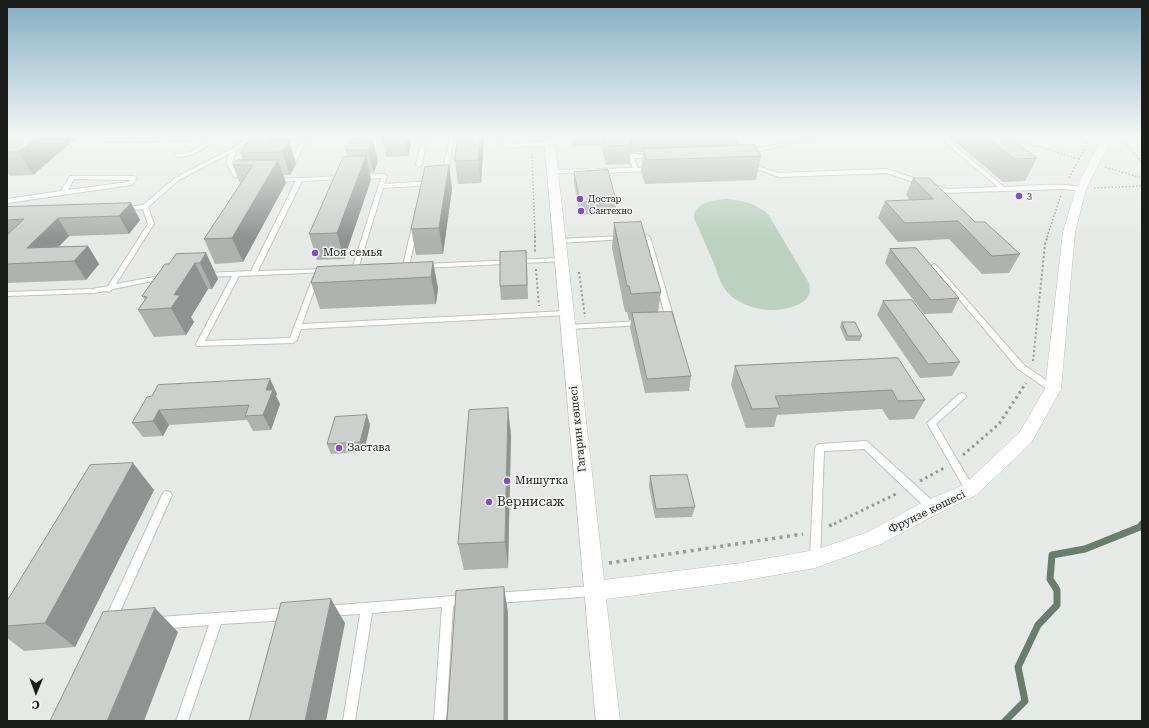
<!DOCTYPE html>
<html>
<head>
<meta charset="utf-8">
<style>
	body { margin:0 }
	#map { position:relative; width:1149px; height:728px; overflow:hidden; background:#e6eae7; font-family:"Roboto Serif",serif }
	canvas { display:block }
	.frame { position:absolute; inset:0; border:8px solid #1c1e1c; pointer-events:none }
	.north { position:absolute; left:16px; top:672px; width:40px; height:40px; -webkit-text-stroke:3px #f3f8f4; paint-order:stroke; rotate:181deg; font-size:11px; font-weight:700; line-height:16px; text-align:center; color:#1c1e1c }
	.north::after { content:''; display:block; margin:auto; width:14px; height:18px; background:#1c1e1c; clip-path:polygon(50% 0,100% 100%,50% 72%,0 100%) }
</style>
</head>
<body>
<div id="map">
<canvas width="1149" height="728"></canvas>
<div class="frame"></div>
<div class="north">С</div>
</div>
<script>
const g = document.querySelector('canvas').getContext('2d');
g.lineJoin = 'round';
function fill(path, color) { g.fillStyle = color; g.fill(path, 'evenodd'); }
function strokePath(path, color, width, dash) { g.strokeStyle = color; g.lineWidth = width; g.lineCap = dash ? 'butt' : 'round'; g.setLineDash(dash || []); g.stroke(path); }
function label(font, color, halo, rows, align = 'center') {
  g.font = font + ' "Roboto Serif",serif'; g.lineWidth = 3; g.setLineDash([]); g.textBaseline = 'middle'; g.strokeStyle = halo; g.fillStyle = color; for (const [text, x, y, turn = 0] of rows) {
    g.save(); g.translate(x, y); g.rotate((+turn || 0) * Math.PI / 180); g.textAlign = isNaN(turn) ? turn : align; if (halo) g.strokeText(text, 0, 0); g.fillText(text, 0, 0); g.restore();
  }
}
fill(new Path2D(`
	M 726,199 C 741,200 756,203 768,214 L 809,283 C 811,292 809,299 801,303 C 780,315 746,311 729,294 C 721,286 718,275 715,266 C 708,250 701,234 694,218 C 694,202 713,200 726,199 Z`), '#bad2bf');
strokePath(new Path2D(`
	M 1005,721 L 1025,701 L 1018,667 L 1038,625 L 1057,605 L 1057,590 L 1050,579 L 1052,555 L 1085,549 L 1140,527 L 1142,524`), '#687d6c', 7);
const service = new Path2D(`
	M 101,137 L 105,137 L 107,139 L 202,137 L 216,137 L 217,138 C 209,146 186,162 174,155 L 175,154 L 189,153 L 209,140 L 105,142 L 103,142 Z
	M 248,137 L 253,137 L 237,150 L 232,162 L 238,175 L 249,178 L 249,180 L 234,177 L 226,162 L 230,153 L 179,180 L 148,207 L 154,224 L 116,284 L 165,275 L 167,276 L 167,278 L 113,289 L 109,292 L 106,291 L 93,293 L 7,296 L 7,292 L 93,289 L 108,286 L 148,224 L 143,209 L 123,211 L 120,209 L 121,208 L 143,205 L 175,178 L 233,148 Z
	M 304,137 L 308,137 L 296,161 L 291,162 L 290,161 Z
	M 423,137 L 427,137 L 422,165 L 419,167 L 416,165 Z
	M 450,137 L 454,137 L 448,175 L 445,177 L 442,175 Z
	M 495,137 L 500,137 L 508,143 L 549,142 L 552,144 L 549,146 L 507,147 Z
	M 807,137 L 815,137 L 748,154 L 745,152 Z
	M 948,140 L 1004,187 C 1021,187 1072,181 1084,189 L 1081,191 L 1064,189 L 941,193 L 938,191 L 939,190 L 886,173 L 779,177 L 746,165 L 751,164 L 779,173 L 886,169 L 948,189 L 998,187 L 946,143 L 945,142 Z
	M 631,154 L 655,155 L 656,156 L 653,158 L 634,158 L 638,168 L 651,167 L 654,169 L 651,171 L 599,173 L 596,171 L 599,169 L 633,168 L 628,156 Z
	M 586,169 L 589,171 L 588,172 L 552,174 L 549,172 L 552,170 Z
	M 384,174 L 387,176 L 384,184 L 432,181 L 435,183 L 432,185 L 383,188 L 358,269 L 355,271 L 353,270 L 352,269 L 381,178 L 360,179 L 357,177 L 360,175 Z
	M 70,176 L 134,176 L 137,178 L 133,184 L 131,185 L 7,203 L 7,199 L 61,191 ZM 74,179 L 130,180 L 129,182 L 68,190 Z
	M 345,176 L 348,178 L 347,179 L 302,181 L 258,271 L 325,269 L 328,271 L 327,272 L 239,276 L 205,341 L 290,338 L 313,277 L 316,275 L 319,277 L 302,324 L 567,311 L 571,313 L 567,315 L 301,329 L 297,340 L 293,343 L 197,346 L 196,344 L 232,276 L 206,277 L 203,275 L 206,273 L 251,271 L 296,181 L 274,182 L 272,181 L 272,179 Z
	M 415,224 L 418,226 L 409,266 L 406,268 L 403,266 L 412,226 Z
	M 647,235 L 650,237 L 675,322 L 674,324 L 668,324 L 667,322 L 644,239 L 634,240 L 631,238 L 634,236 Z
	M 623,236 L 626,238 L 625,239 L 559,243 L 556,241 L 559,239 Z
	M 561,258 L 564,260 L 563,261 L 424,268 L 421,266 L 424,264 Z
	M 934,264 L 936,265 L 1024,365 L 1056,387 L 1057,389 L 1056,391 L 1050,391 L 1018,369 L 932,267 L 932,265 Z
	M 641,321 L 645,323 L 644,325 L 568,329 L 564,327 L 568,325 Z
	M 962,393 L 965,394 L 966,396 L 965,398 L 936,424 L 975,490 L 973,493 L 970,494 L 967,493 L 927,423 L 959,394 Z
	M 866,441 L 869,443 L 936,504 L 937,507 L 936,510 L 932,511 L 928,510 L 864,449 L 824,451 L 820,559 L 819,562 L 815,564 L 811,562 L 810,559 L 815,448 L 817,445 L 820,444 Z
	M 167,491 L 170,492 L 172,495 L 114,625 L 110,627 L 106,625 L 104,621 L 106,617 L 162,495 L 164,492 Z
	M 594,586 L 598,587 L 600,591 L 598,595 L 594,596 L 496,603 L 492,602 L 490,598 L 492,594 L 496,593 Z
	M 466,595 L 470,596 L 472,600 L 470,604 L 453,606 L 446,721 L 434,721 L 442,607 L 372,613 L 355,721 L 343,721 L 360,614 L 326,616 L 322,615 L 320,611 L 322,607 L 326,606 Z
	M 289,608 L 293,610 L 295,614 L 293,618 L 289,620 L 221,624 L 188,721 L 176,721 L 209,625 L 159,629 L 155,627 L 153,623 L 155,619 L 159,617 Z`);
const minor = new Path2D(`
	M 544,137 L 554,137 L 604,580 L 741,563 L 815,550 L 868,532 L 925,501 L 964,485 L 1019,433 L 1045,389 L 1063,232 L 1076,189 L 1102,137 L 1112,137 L 1086,189 L 1075,232 L 1061,389 L 1031,443 L 976,495 L 939,513 L 881,544 L 815,568 L 741,581 L 606,599 L 620,721 L 596,721 Z`);
strokePath(service, '#bfc3bf', 2);
strokePath(minor, '#bfc3bf', 1);
strokePath(new Path2D(`
	M 1007,137 L 1079,159
	M 1118,139 L 1123,141 L 1142,162
	M 532,153 L 535,237
	M 1105,167 L 1142,178
	M 1069,178 L 1091,137
	M 1094,188 L 1142,186
	M 1047,237 L 1061,195`), '#979a98', 1.5, [1.5, 2]);
strokePath(new Path2D(`
	M 535,236 L 535,252
	M 536,269 L 539,306
	M 579,272 L 585,317
	M 1033,361 L 1045,244 L 1048,236`), '#979a98', 2, [2, 2.5]);
strokePath(new Path2D(`
	M 963,455 L 999,424 L 1026,383
	M 920,481 L 944,468
	M 834,524 L 898,493`), '#979a98', 3, [2.5, 3.5]);
strokePath(new Path2D(`
	M 829,526 L 836,523
	M 609,563 L 803,534`), '#979a98', 3.5, [3, 4.5]);
fill(service, '#fff');
fill(minor, '#fff');
fill(new Path2D(`
	M 16,137 L 33,175 L 10,176 L 7,172 L 7,144 Z
	M 251,137 L 293,137 L 290,143 L 296,164 L 290,175 L 284,175 L 286,183 L 243,262 L 215,264 L 204,239 L 240,184 L 233,165 L 243,160 L 241,153 L 251,138 Z
	M 382,137 L 412,137 L 408,156 L 386,157 Z
	M 458,137 L 484,137 L 481,183 L 458,184 L 455,161 Z
	M 572,137 L 740,137 L 738,146 L 761,156 L 756,180 L 645,184 L 641,172 L 643,152 L 630,153 L 630,164 L 606,165 L 601,145 L 573,146 Z
	M 949,137 L 1008,137 L 1037,158 L 1025,181 L 1003,182 Z
	M 372,138 L 378,161 L 374,173 L 370,173 L 371,180 L 344,259 L 317,260 L 309,234 L 348,157 L 346,150 Z
	M 574,172 L 616,200 L 616,213 L 580,215 L 574,184 Z
	M 913,178 L 975,222 L 1020,254 L 1009,273 L 982,274 L 949,239 L 898,242 L 878,218 L 885,201 L 910,200 L 906,195 Z
	M 452,189 L 443,254 L 416,255 L 411,229 Z
	M 131,203 L 140,220 L 129,234 L 69,236 L 58,247 L 88,246 L 99,264 L 86,280 L 7,283 L 7,207 Z
	M 614,223 L 661,292 L 658,312 L 691,376 L 689,391 L 645,393 L 630,328 L 631,320 L 629,320 L 627,312 L 625,312 L 612,248 Z
	M 890,249 L 959,298 L 952,313 L 924,314 L 885,263 Z
	M 206,253 L 218,279 L 212,289 L 208,289 L 191,317 L 194,322 L 186,335 L 154,337 L 138,310 L 145,300 L 142,296 L 169,264 Z
	M 433,262 L 438,288 L 436,304 L 320,309 L 311,283 Z
	M 527,265 L 528,299 L 501,300 L 500,286 Z
	M 883,301 L 960,362 L 952,376 L 920,378 L 877,315 Z
	M 842,322 L 862,336 L 860,341 L 846,341 L 840,327 Z
	M 898,358 L 925,400 L 914,419 L 889,420 L 882,409 L 777,415 L 774,427 L 746,428 L 731,385 L 735,366 Z
	M 270,379 L 277,394 L 276,396 L 280,404 L 271,430 L 253,431 L 247,420 L 169,425 L 163,436 L 143,437 L 132,423 L 152,396 Z
	M 367,415 L 370,425 L 364,452 L 331,454 L 327,444 Z
	M 511,435 L 508,568 L 464,570 L 458,544 Z
	M 650,476 L 695,507 L 692,517 L 655,518 L 649,486 Z
	M 154,490 L 75,647 L 24,651 L 7,638 L 7,601 Z`), '#afb3b0');
fill(new Path2D(`
	M 38,137 L 78,137 L 33,175 L 18,152 Z
	M 272,137 L 293,137 L 290,143 L 296,164 L 290,175 L 282,152 L 269,142 Z
	M 404,137 L 412,137 L 408,156 Z
	M 480,137 L 484,137 L 481,183 L 478,160 Z
	M 628,137 L 632,137 L 631,152 L 630,153 L 631,145 Z
	M 372,138 L 378,161 L 374,173 L 368,150 Z
	M 366,156 L 371,180 L 344,259 L 337,233 Z
	M 278,160 L 286,183 L 243,262 L 232,238 Z
	M 449,165 L 452,189 L 443,254 L 439,228 Z
	M 131,203 L 140,220 L 129,234 L 119,216 Z
	M 58,218 L 69,236 L 43,263 L 27,248 Z
	M 88,246 L 99,264 L 86,280 L 74,261 Z
	M 206,253 L 218,279 L 212,289 L 200,263 Z
	M 433,262 L 438,288 L 436,304 L 431,277 Z
	M 195,263 L 208,289 L 191,317 L 194,322 L 186,335 L 171,308 L 174,295 Z
	M 270,379 L 277,394 L 276,396 L 280,404 L 271,430 L 263,415 L 266,390 Z
	M 508,408 L 511,435 L 508,568 L 505,542 Z
	M 159,410 L 169,425 L 163,436 L 153,421 Z
	M 367,415 L 370,425 L 364,452 L 360,442 Z
	M 133,463 L 154,490 L 75,647 L 45,623 Z
	M 504,587 L 508,612 L 508,721 L 504,721 Z
	M 331,599 L 345,623 L 326,721 L 305,721 Z
	M 155,608 L 178,632 L 144,721 L 107,721 Z`), '#8f9290');
const building = new Path2D(`
	M 16,137 L 38,137 L 18,152 L 7,152 L 7,144 Z
	M 252,137 L 272,137 L 269,142 L 289,141 L 282,152 L 241,153 Z
	M 458,137 L 480,137 L 478,160 L 455,161 Z
	M 604,137 L 628,137 L 631,145 L 607,146 Z
	M 986,137 L 1008,137 L 1037,158 L 1015,159 Z
	M 372,138 L 368,150 L 346,150 L 351,139 Z
	M 754,145 L 761,156 L 647,160 L 643,149 Z
	M 366,156 L 337,233 L 309,234 L 343,157 Z
	M 237,160 L 278,160 L 232,238 L 204,239 L 253,165 L 233,165 Z
	M 449,165 L 439,228 L 411,229 L 425,167 Z
	M 608,170 L 616,200 L 580,202 L 574,172 Z
	M 913,178 L 929,178 L 975,222 L 985,222 L 1020,254 L 992,256 L 958,221 L 905,223 L 885,201 L 933,199 Z
	M 131,203 L 119,216 L 58,218 L 27,248 L 88,246 L 74,261 L 7,264 L 7,235 L 24,219 L 7,220 L 7,207 Z
	M 641,222 L 661,292 L 631,294 L 629,286 L 627,286 L 614,223 Z
	M 916,248 L 959,298 L 931,300 L 890,249 Z
	M 526,251 L 527,285 L 500,286 L 500,252 Z
	M 206,253 L 200,263 L 195,263 L 174,295 L 180,295 L 171,308 L 138,310 L 147,297 L 142,296 L 165,264 L 169,264 L 176,254 Z
	M 433,262 L 431,277 L 311,283 L 317,267 Z
	M 912,300 L 960,362 L 928,364 L 883,301 Z
	M 672,312 L 691,376 L 647,379 L 632,313 Z
	M 842,322 L 855,322 L 862,336 L 848,336 Z
	M 898,358 L 925,400 L 898,401 L 892,390 L 775,396 L 780,408 L 752,409 L 735,366 Z
	M 270,379 L 266,390 L 273,390 L 263,415 L 245,416 L 249,405 L 159,410 L 153,421 L 132,423 L 147,397 L 152,396 L 158,385 Z
	M 508,408 L 505,542 L 458,544 L 469,410 Z
	M 367,415 L 360,442 L 327,444 L 335,417 Z
	M 133,463 L 45,623 L 7,626 L 7,601 L 90,465 Z
	M 687,475 L 695,507 L 656,509 L 650,476 Z
	M 504,587 L 504,721 L 447,721 L 456,591 Z
	M 331,599 L 305,721 L 249,721 L 281,603 Z
	M 155,608 L 107,721 L 50,721 L 103,612 Z`);
fill(building, '#ccd0cd');
strokePath(building, '#8f9290', 1);
const sky = g.createLinearGradient(0, 0, 0, 239);
sky.addColorStop(0, '#82aec4');
sky.addColorStop(0.57, '#f4f6f4');
sky.addColorStop(1, '#f4f6f400');
g.fillStyle = sky;
g.fillRect(0, 0, 1149, 239);
for (const [x, y, r, color] of [
	[1019,196,4,"#834ec5"],
	[580,199,4,"#834ec5"],
	[581,211,4,"#834ec5"],
	[315,253,4,"#834ec5"],
	[339,448,4,"#834ec5"],
	[507,481,4,"#834ec5"],
	[489,502,4,"#834ec5"]
]) { const dot = new Path2D(); dot.arc(x, y, r, 0, 2 * Math.PI); g.fillStyle = color; g.fill(dot); strokePath(dot, '#f3f8f4', 1.5); }
label('9px', '#1c1e1c', '#f3f8f4', [
	["3",1027,196],
	["Достар",588,199],
	["Сантехно",589,211]
], 'left');
label('11px', '#1c1e1c', '#f3f8f4', [
	["Моя семья",323,253],
	["Застава",347,448],
	["Мишутка",515,481]
], 'left');
label('11px', '#1c1e1c', '#f3f8f4', [
	["Гагарин көшесі",578,429,-96],
	["Фрунзе көшесі",927,512,-26]
]);
label('13px', '#1c1e1c', '#f3f8f4', [
	["Вернисаж",497,502]
], 'left');
</script>
</body>
</html>
